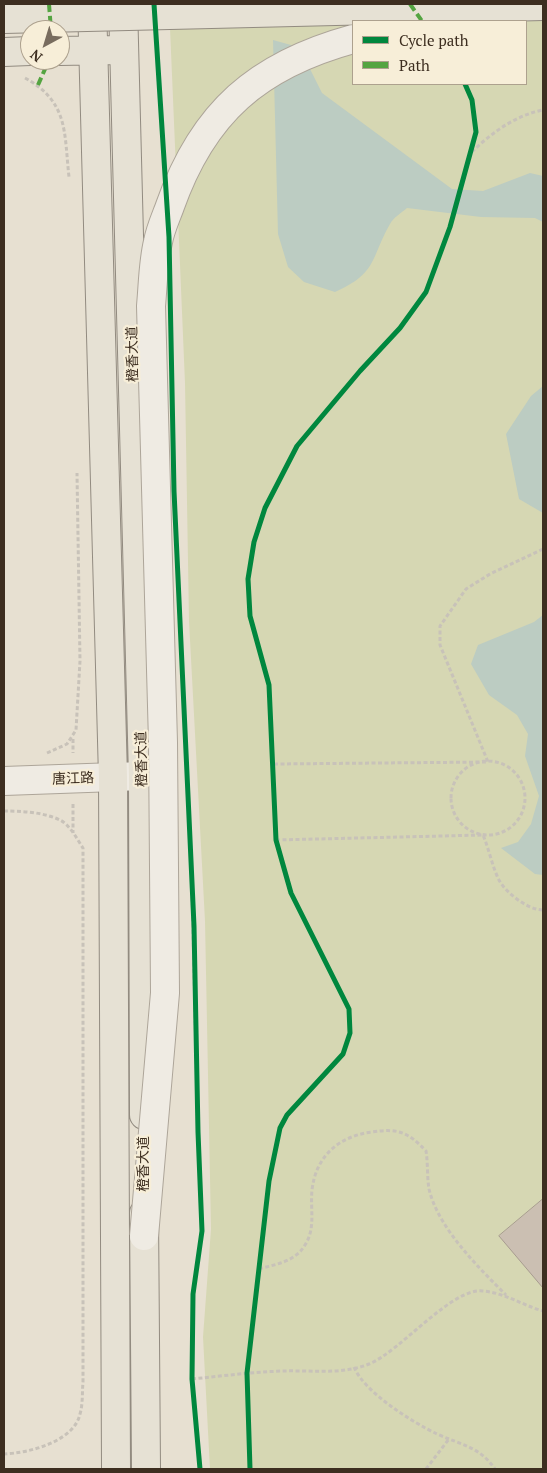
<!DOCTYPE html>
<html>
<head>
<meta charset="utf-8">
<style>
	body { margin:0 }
	#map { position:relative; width:547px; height:1473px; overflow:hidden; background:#e7e0d1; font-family:"PT Serif",serif }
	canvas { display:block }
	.frame { position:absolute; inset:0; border:5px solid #3d2e20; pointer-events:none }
	.legend { position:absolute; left:352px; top:20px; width:175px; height:65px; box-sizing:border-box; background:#f7eed8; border:1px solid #ada18e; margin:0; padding:6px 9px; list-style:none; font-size:15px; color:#3d2e20 }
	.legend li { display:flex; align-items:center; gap:10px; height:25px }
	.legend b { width:25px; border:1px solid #ada18e }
	.north { position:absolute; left:20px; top:20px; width:50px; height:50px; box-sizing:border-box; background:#f7eed8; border:1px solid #ada18e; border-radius:50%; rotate:219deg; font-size:14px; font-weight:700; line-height:20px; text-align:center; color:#3d2e20 }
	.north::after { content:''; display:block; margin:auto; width:18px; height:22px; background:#786c5e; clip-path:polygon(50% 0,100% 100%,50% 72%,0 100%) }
</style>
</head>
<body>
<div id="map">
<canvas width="547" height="1473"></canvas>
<div class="frame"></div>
<ul class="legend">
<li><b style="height:6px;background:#00873e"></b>Cycle path</li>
<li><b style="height:6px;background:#54a441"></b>Path</li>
</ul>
<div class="north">N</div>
</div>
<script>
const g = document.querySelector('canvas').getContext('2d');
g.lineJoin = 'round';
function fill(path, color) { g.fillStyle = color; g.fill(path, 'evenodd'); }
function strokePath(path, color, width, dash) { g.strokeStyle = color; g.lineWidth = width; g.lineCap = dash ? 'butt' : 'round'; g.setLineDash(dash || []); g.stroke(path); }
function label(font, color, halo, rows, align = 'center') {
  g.font = font + ' "PT Serif","Noto Sans SC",serif'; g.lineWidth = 4.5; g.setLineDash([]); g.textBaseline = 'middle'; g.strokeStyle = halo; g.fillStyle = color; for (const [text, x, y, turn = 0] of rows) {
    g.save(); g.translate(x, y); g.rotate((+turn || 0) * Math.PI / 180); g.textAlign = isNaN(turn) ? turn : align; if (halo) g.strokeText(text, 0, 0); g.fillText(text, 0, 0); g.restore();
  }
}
fill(new Path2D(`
	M 169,4 L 543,4 L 543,1469 L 210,1469 L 203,1337 L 211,1229 L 205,921 L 189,621 L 185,383 ZM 353,21 L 526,21 L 526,84 L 353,84 Z`), '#d6d7b3');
fill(new Path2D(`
	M 273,40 L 291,45 L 305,59 L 322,93 L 452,189 L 483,191 L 530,173 L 543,176 L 543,222 L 535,218 L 481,217 L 407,208 C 401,213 393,218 390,224 C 370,259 378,273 335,292 L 304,282 L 288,267 L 278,234 Z
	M 543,386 L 543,513 L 519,499 L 506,434 L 531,396 Z
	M 543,615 L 543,875 L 535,874 L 501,848 L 518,842 L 531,824 L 539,796 L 525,756 L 528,734 L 517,715 L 489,695 L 471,664 L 478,645 L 534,622 Z`), '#bcccc2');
const building = new Path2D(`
	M 543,1199 L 543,1288 L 499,1236 Z`);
fill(building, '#cbbfb2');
strokePath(building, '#a89c90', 1);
const minor = new Path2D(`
	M 4,781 L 143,776`);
const major = new Path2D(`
	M 92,4 L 113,777 L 116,1469
	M 123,4 L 143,776 L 144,1115
	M 60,51 L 113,50
	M 4,52 L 30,51
	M 144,1213 L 146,1469`);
strokePath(minor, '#ada599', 30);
strokePath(major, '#928b80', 30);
strokePath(new Path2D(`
	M 156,40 L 164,153
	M 25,78 C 69,102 64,133 69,177
	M 472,152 C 491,133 516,115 543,110
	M 73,739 L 73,753
	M 47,753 L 67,744 L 76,730 L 80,661 L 77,473
	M451 798a37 37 0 1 1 74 0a37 37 0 1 1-74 0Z
	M 274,764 L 488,762 L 440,645 L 440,626 L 466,589 L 490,574 L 543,549
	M 73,804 L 73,833
	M 4,811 C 21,811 43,812 60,820 C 70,825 77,839 83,848 L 83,1382 C 82,1393 83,1404 80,1414 C 74,1442 28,1453 4,1454
	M 276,840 L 483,835 C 489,849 492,866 499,880 C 506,893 528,910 543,910
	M 192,891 L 198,1132 L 202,1231 L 193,1294 L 192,1379 L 200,1469
	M 259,1269 C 276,1264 295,1262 305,1245 C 316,1228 310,1209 312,1190 C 316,1155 340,1136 372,1132 C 398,1128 408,1132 426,1151 C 428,1163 427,1177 429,1189 C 438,1228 479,1268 506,1295
	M 354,1367 C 364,1392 412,1422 437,1434 C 461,1445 479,1446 495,1469
	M 192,1379 C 222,1376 252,1372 283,1371 C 311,1370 342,1375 369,1364 C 401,1351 452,1287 483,1291 C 505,1293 522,1305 543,1311
	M 426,1469 L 449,1439`), '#c8c2b9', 3, [4, 2.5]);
strokePath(minor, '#efebe3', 28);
strokePath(major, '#e6e1d4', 28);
const minorBridge = new Path2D(`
	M 144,1236 L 165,993 L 163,742 L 151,306 C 153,285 153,262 158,242 C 160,230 166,217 170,206 C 203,112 258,65 353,39`);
const majorBridge = new Path2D(`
	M 4,19 L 543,6`);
strokePath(minorBridge, '#ada599', 30, []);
strokePath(majorBridge, '#928b80', 30, []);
strokePath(minorBridge, '#efebe3', 28);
strokePath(majorBridge, '#e6e1d4', 28);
strokePath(new Path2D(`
	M 49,4 L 51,30
	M 410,4 L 422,21
	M 38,85 L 49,60`), '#54a441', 4, [8, 4]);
strokePath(new Path2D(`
	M 154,4 L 169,237 L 174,491 L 194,926 L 198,1132 L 202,1231 L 193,1294 L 192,1379 L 200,1469
	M 250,1469 L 247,1373 L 269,1181 L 280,1128 L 287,1115 L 343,1054 L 350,1033 L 349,1009 L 291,893 L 276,840 L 269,685 L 250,616 L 248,579 L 254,542 L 265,508 L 297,446 L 360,371 L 400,328 L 426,292 L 450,227 L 476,132 L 472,100 L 465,84`), '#00873e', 5);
label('14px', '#3d2e20', '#f7eed8', [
	["橙香大道",133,354,-91],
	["橙香大道",142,759,-91],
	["唐江路",73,779,-2],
	["橙香大道",144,1164,-90]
]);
</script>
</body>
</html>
